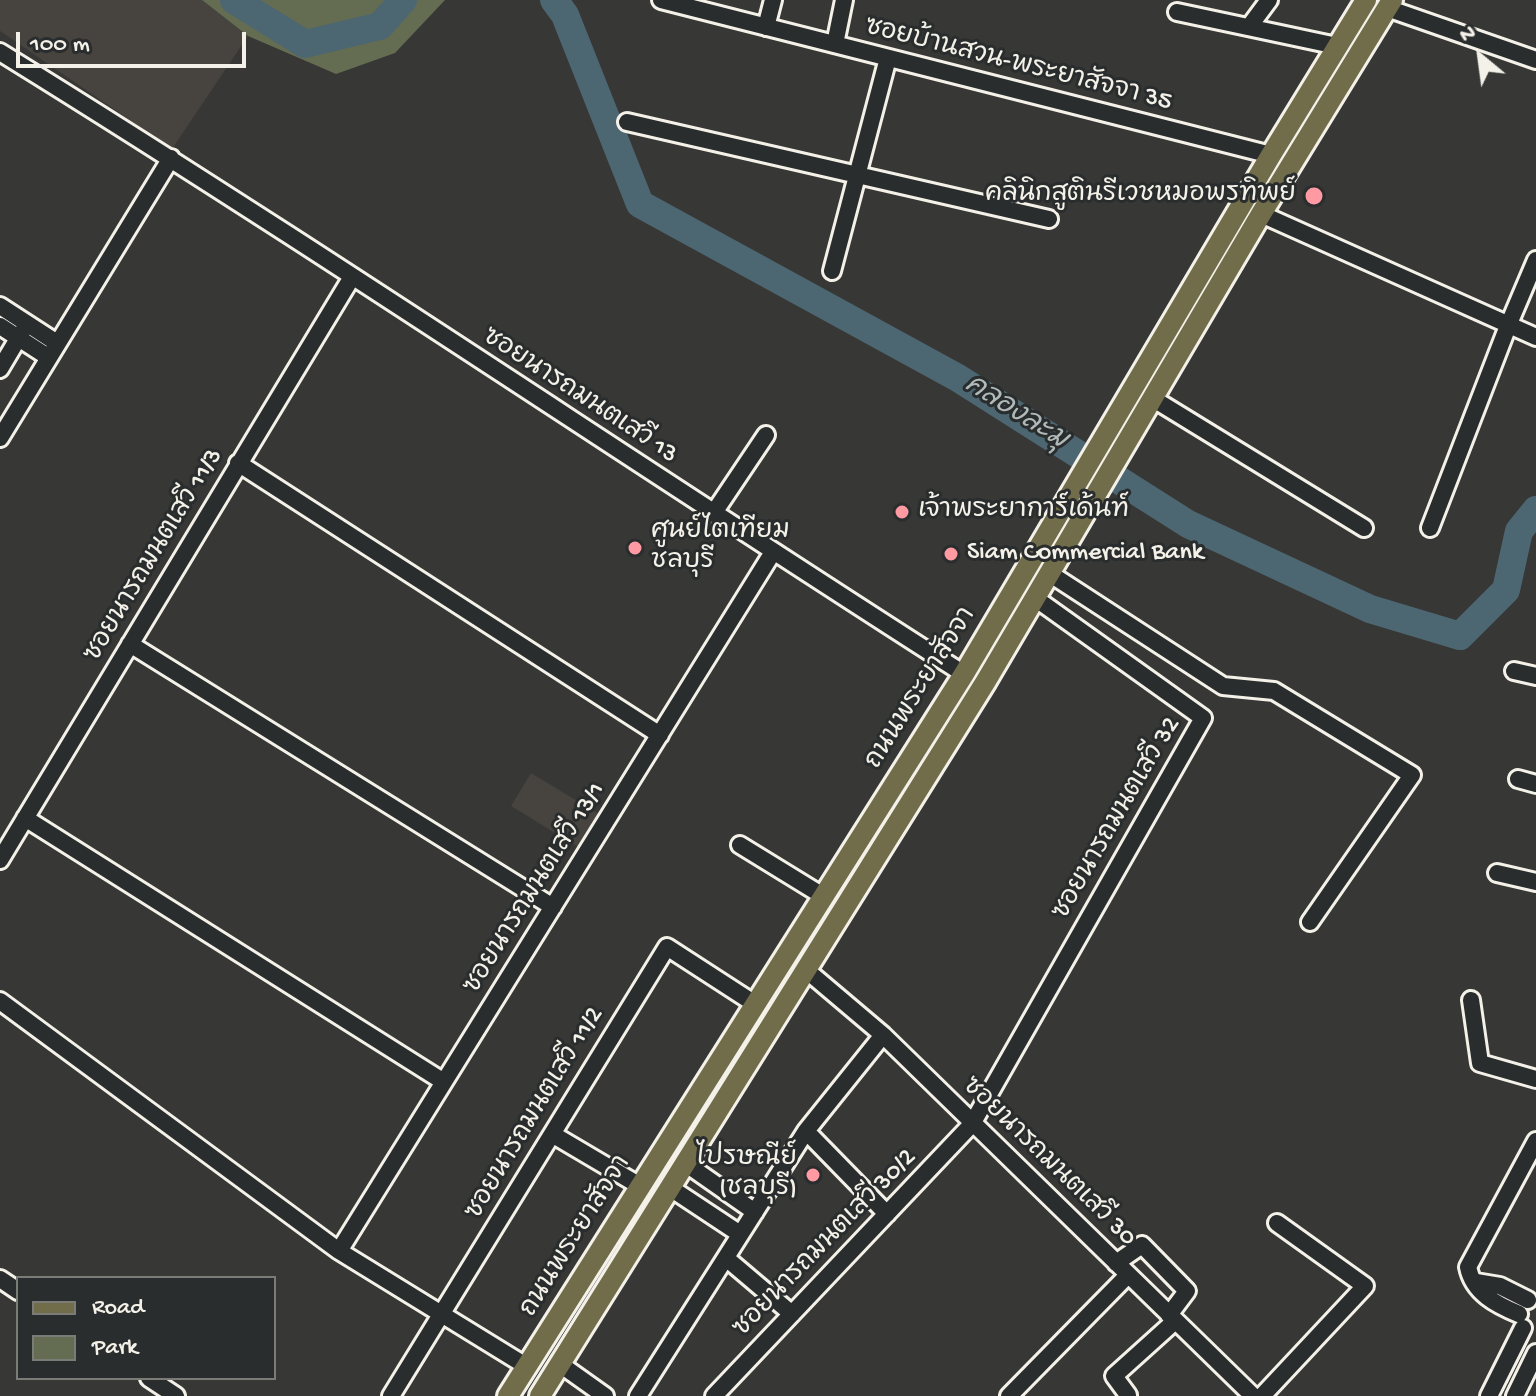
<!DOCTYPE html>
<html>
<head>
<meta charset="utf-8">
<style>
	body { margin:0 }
	#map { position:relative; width:1536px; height:1396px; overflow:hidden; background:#373735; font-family:"Gochi Hand",sans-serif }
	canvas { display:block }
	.legend { position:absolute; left:16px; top:1276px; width:260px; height:104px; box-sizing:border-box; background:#2a2d2e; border:2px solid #7b7b78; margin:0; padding:10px 14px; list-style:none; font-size:24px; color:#f4f1e8 }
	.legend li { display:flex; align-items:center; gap:16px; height:40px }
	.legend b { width:40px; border:2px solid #7b7b78 }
	.north { position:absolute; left:1440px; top:16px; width:80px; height:80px; -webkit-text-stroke:6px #2a2d2e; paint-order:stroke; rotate:331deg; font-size:22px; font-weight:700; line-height:32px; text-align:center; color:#f4f1e8 }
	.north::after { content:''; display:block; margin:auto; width:28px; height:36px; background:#f4f1e8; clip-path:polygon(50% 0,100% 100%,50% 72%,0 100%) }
	.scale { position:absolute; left:16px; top:32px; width:230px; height:36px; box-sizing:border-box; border:4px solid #f4f1e8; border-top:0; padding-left:10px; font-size:24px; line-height:28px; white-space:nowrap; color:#f4f1e8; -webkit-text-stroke:6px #2a2d2e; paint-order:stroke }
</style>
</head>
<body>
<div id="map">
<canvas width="1536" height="1396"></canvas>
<ul class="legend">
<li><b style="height:10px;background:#716d4b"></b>Road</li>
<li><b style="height:22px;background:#646c52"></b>Park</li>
</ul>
<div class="north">N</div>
<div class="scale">100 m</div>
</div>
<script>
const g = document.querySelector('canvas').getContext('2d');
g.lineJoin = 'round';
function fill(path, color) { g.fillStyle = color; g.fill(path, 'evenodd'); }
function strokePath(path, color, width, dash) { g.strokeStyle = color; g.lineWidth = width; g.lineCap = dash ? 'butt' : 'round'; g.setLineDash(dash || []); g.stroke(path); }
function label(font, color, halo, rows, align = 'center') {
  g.font = font + ' "Gochi Hand","Playpen Sans Thai",sans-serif'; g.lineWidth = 6; g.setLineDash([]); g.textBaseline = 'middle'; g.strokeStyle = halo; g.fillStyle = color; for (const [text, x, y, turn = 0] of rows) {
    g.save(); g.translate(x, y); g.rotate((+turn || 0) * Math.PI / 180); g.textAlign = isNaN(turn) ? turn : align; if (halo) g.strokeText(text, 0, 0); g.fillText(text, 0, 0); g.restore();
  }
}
fill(new Path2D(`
	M 0,0 L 202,0 L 248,36 L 172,149 L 0,31 Z
	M 531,773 L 599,814 L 578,847 L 511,806 Z`), '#47433e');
fill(new Path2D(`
	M 202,0 L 445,0 L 395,53 L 336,74 L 248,36 Z`), '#646c52');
strokePath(new Path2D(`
	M 234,0 L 305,44 L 380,26 L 403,0
	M 554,0 L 565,15 L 640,204 L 958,378 L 1188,524 L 1370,609 L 1460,636 L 1506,590 L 1519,531 L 1536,510`), '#4d6772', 28);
const minor = new Path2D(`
	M 661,0 L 1271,155
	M 1387,8 L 1536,60
	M 1177,12 L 1337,46
	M 766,27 L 773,0
	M 1249,27 L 1269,0
	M 835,44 L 844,0
	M 0,52 C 325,253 641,468 964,674
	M 627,122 L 1049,219
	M 1261,214 L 1536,337
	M 832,271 L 888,58
	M 0,306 L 57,343
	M 0,326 L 48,357
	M 0,369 L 22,332
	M 1152,398 L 1364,528
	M 0,438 L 171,158
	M 238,463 L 660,735
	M 713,514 L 766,435
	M 1430,528 L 1508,326 L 1536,260
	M 1049,573 L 1223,686 L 1274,691 L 1412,775 L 1310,922
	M 130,644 L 553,907
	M 1514,671 L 1536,676
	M 1518,779 L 1536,784
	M 25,818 L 444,1082
	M 740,845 L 823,896
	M 0,860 L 352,277
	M 1497,873 L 1536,882
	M 805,969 L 883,1035 L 1253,1396
	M 1471,1000 L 1480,1063 L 1536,1079
	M 0,1001 L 339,1251 L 526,1366
	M 806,1131 L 887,1214
	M 552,1134 L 640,1186
	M 685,1163 L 755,1212
	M 669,1187 L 740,1234
	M 339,1251 L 773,552
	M 726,1258 L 792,1314
	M 1116,1263 L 1142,1245 L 1187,1291 L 1169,1315
	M 0,1279 L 18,1291
	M 1476,1282 L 1500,1286 L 1528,1300
	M 1519,1314 C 1497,1305 1473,1293 1468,1267 L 1536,1141
	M 560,1364 L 605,1396
	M 149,1378 L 176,1396
	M 1128,1395 L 1114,1376 L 1175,1321
	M 391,1396 L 667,947 L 755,1004
	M 638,1396 L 806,1131 L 883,1035
	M 714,1396 L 972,1124 L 1203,718 L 1035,598
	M 1009,1396 L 1128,1275
	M 1262,1396 L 1365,1286 L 1277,1223
	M 1489,1396 L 1523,1328
	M 1515,1396 L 1536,1353`);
const major = new Path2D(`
	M 508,1396 L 964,674 L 1271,155 L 1366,0
	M 540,1396 L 986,681 L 1261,214 L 1392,0`);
strokePath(minor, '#f4f1e8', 22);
strokePath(major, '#f4f1e8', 26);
strokePath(minor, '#2a2d2e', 16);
strokePath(major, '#716d4b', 20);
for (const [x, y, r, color] of [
	[1314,196,10,"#ff9aa2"],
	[902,512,8,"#ff9aa2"],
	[635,548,8,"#ff9aa2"],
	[951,554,8,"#ff9aa2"],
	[813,1175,8,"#ff9aa2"]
]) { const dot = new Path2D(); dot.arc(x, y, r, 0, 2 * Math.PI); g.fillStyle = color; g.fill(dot); strokePath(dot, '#2a2d2e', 3); }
label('26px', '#f4f1e8', '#2a2d2e', [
	["ซอยบ้านสวน-พระยาสัจจา 35",1018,66,14],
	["ซอยนารถมนตเสวี 13",579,397,33],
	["ซอยนารถมนตเสวี 11/3",155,556,-59],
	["ถนนพระยาสัจจา",922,689,-58],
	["ซอยนารถมนตเสวี 32",1118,819,-60],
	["ซอยนารถมนตเสวี 13/1",536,889,-58],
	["ซอยนารถมนตเสวี 11/2",536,1114,-59],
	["ซอยนารถมนตเสวี 30",1048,1163,44],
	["ถนนพระยาสัจจา",577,1237,-58],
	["ซอยนารถมนตเสวี 30/2",826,1244,-46]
]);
label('26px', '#f4f1e8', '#2a2d2e', [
	["คลินิกสูตินรีเวชหมอพรทิพย์",1296,196,"right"],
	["เจ้าพระยาการ์เด้นท์",918,512],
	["ศูนย์ไตเทียม",651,533],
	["ชลบุรี",651,563],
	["Siam Commercial Bank",967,554],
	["ไปรษณีย์",797,1160,"right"],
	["(ชลบุรี)",797,1190,"right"]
], 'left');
label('italic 28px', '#b1bab9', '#2a2d2e', [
	["คลองละมุ",1015,414,32]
]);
</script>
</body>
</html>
